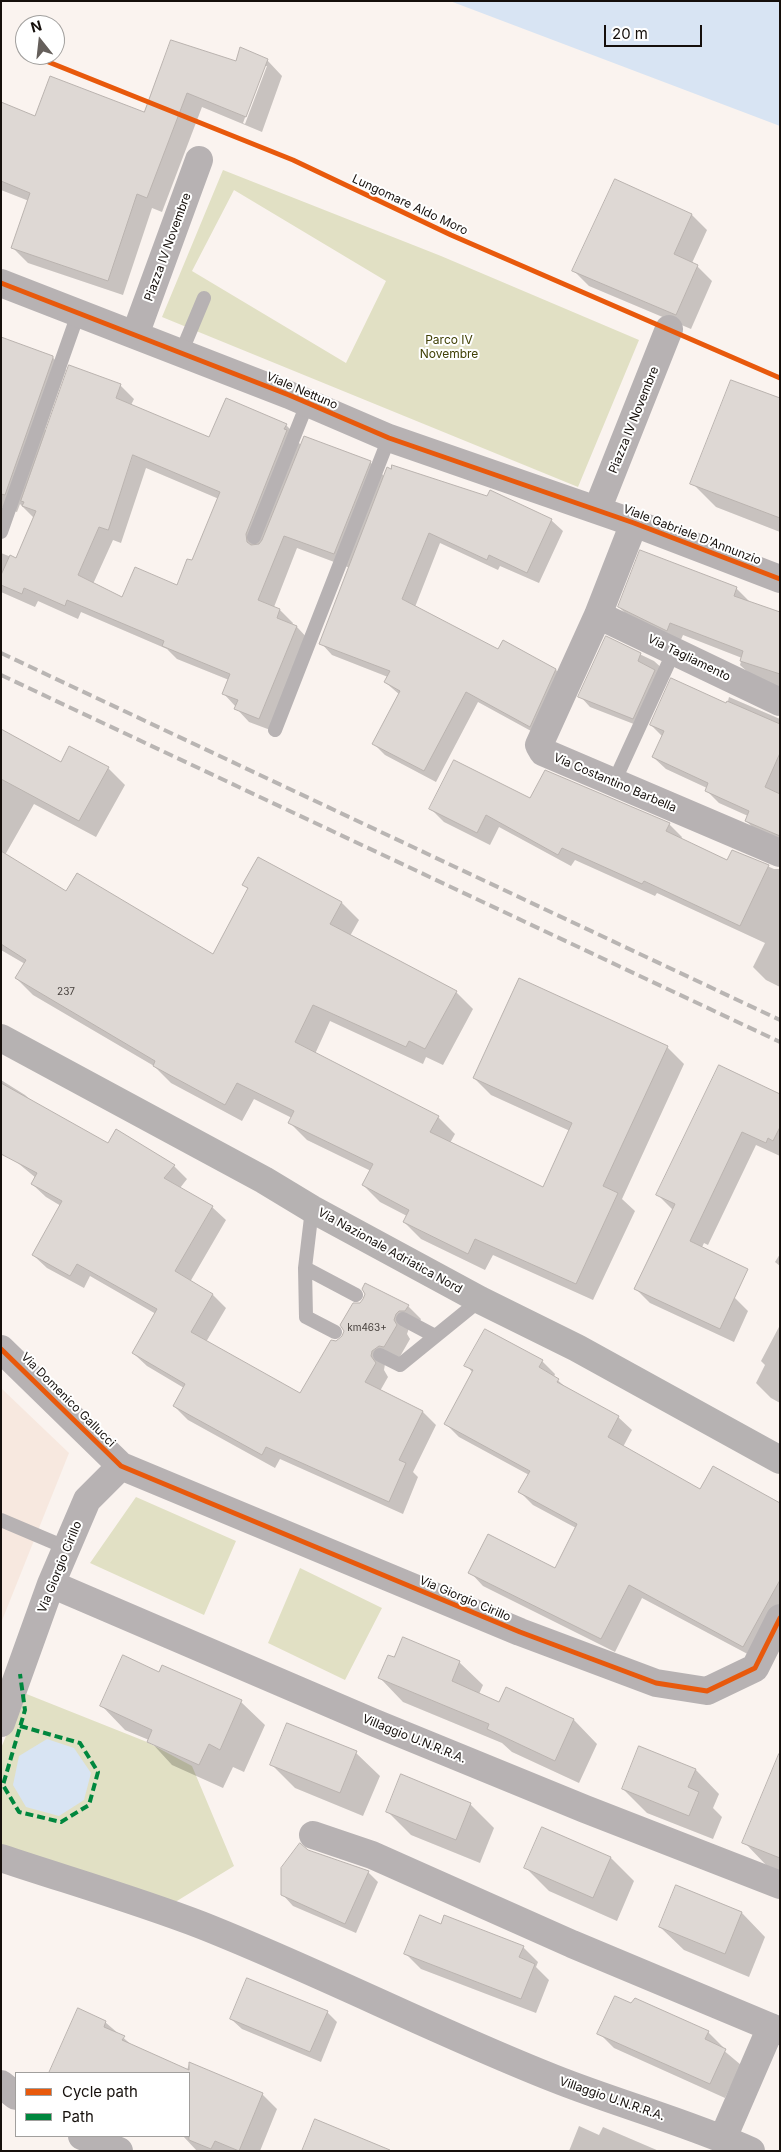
<!DOCTYPE html>
<html>
<head>
<meta charset="utf-8">
<style>
	body { margin:0 }
	#map { position:relative; width:781px; height:2152px; overflow:hidden; background:#faf3ef; font-family:Inter,sans-serif }
	canvas { display:block }
	.frame { position:absolute; inset:0; border:2px solid #150f0b; pointer-events:none }
	.legend { position:absolute; left:15px; top:2072px; width:175px; height:65px; box-sizing:border-box; background:#fff; border:1px solid #a19f9d; margin:0; padding:6px 9px; list-style:none; font-size:15px; color:#150f0b }
	.legend li { display:flex; align-items:center; gap:10px; height:25px }
	.legend b { width:25px; border:1px solid #a19f9d }
	.north { position:absolute; left:15px; top:15px; width:50px; height:50px; box-sizing:border-box; background:#fff; border:1px solid #a19f9d; border-radius:50%; rotate:344deg; font-size:14px; font-weight:700; line-height:20px; text-align:center; color:#150f0b }
	.north::after { content:''; display:block; margin:auto; width:18px; height:22px; background:#655f5b; clip-path:polygon(50% 0,100% 100%,50% 72%,0 100%) }
	.scale { position:absolute; left:604px; top:25px; width:98px; height:22px; box-sizing:border-box; border:2px solid #150f0b; border-top:0; padding-left:6px; font-size:15px; line-height:18px; white-space:nowrap; color:#150f0b; -webkit-text-stroke:4px #fff; paint-order:stroke }
</style>
</head>
<body>
<div id="map">
<canvas width="781" height="2152"></canvas>
<div class="frame"></div>
<ul class="legend">
<li><b style="height:6px;background:#e8590c"></b>Cycle path</li>
<li><b style="height:6px;background:#00873e"></b>Path</li>
</ul>
<div class="north">N</div>
<div class="scale">20 m</div>
</div>
<script>
const g = document.querySelector('canvas').getContext('2d');
g.lineJoin = 'round';
function fill(path, color) { g.fillStyle = color; g.fill(path, 'evenodd'); }
function strokePath(path, color, width, dash) { g.strokeStyle = color; g.lineWidth = width; g.lineCap = dash ? 'butt' : 'round'; g.setLineDash(dash || []); g.stroke(path); }
function label(font, color, halo, rows, align = 'center') {
  g.font = font + ' Inter,sans-serif'; g.lineWidth = 4; g.setLineDash([]); g.textBaseline = 'middle'; g.strokeStyle = halo; g.fillStyle = color; for (const [text, x, y, turn = 0] of rows) {
    g.save(); g.translate(x, y); g.rotate((+turn || 0) * Math.PI / 180); g.textAlign = isNaN(turn) ? turn : align; if (halo) g.strokeText(text, 0, 0); g.fillText(text, 0, 0); g.restore();
  }
}
fill(new Path2D(`
	M 1,1388 L 69,1453 L 1,1623 Z`), '#f7e8df');
fill(new Path2D(`
	M 223,170 L 441,256 L 639,340 L 578,487 L 162,317 ZM 234,190 L 386,281 L 346,363 L 192,271 Z
	M 136,1497 L 236,1541 L 204,1615 L 90,1563 Z
	M 300,1568 L 382,1608 L 345,1680 L 268,1643 Z
	M 24,1693 L 147,1742 L 192,1766 L 234,1866 L 172,1904 L 1,1846 L 1,1748 Z`), '#e1e0c4');
fill(new Path2D(`
	M 450,1 L 780,1 L 780,126 Z
	M 47,1739 L 74,1748 L 91,1773 L 84,1800 L 59,1816 L 26,1807 L 13,1785 L 19,1756 Z`), '#d8e4f3');
fill(new Path2D(`
	M 267,60 L 282,76 L 262,132 L 202,107 L 162,212 L 152,208 L 123,295 L 28,263 L 13,248 L 29,201 L 1,190 L 1,103 L 36,117 L 145,113 L 236,63 ZM 264,66 L 267,66 L 245,124 L 243,123 Z
	M 616,181 L 692,215 L 707,230 L 692,263 L 697,266 L 712,281 L 691,329 L 589,286 L 574,271 Z
	M 1,338 L 52,357 L 66,370 L 45,430 L 47,431 L 120,385 L 134,399 L 131,405 L 210,438 L 286,425 L 299,438 L 298,442 L 301,445 L 370,462 L 385,477 L 551,520 L 563,531 L 539,583 L 500,566 L 498,570 L 440,543 L 415,607 L 499,651 L 504,642 L 556,670 L 567,681 L 542,737 L 478,702 L 436,782 L 385,755 L 374,744 L 400,695 L 385,682 L 388,677 L 332,655 L 321,643 L 350,568 L 297,548 L 274,607 L 280,610 L 293,623 L 292,625 L 297,627 L 310,641 L 273,731 L 249,722 L 236,708 L 236,707 L 224,694 L 229,680 L 177,659 L 167,649 L 81,612 L 78,619 L 38,601 L 35,607 L 1,592 L 1,553 L 16,559 L 34,518 L 20,504 L 17,512 L 1,507 ZM 146,468 L 219,499 L 193,562 L 177,587 L 123,599 L 93,584 L 113,540 L 121,543 Z
	M 780,400 L 780,532 L 716,507 L 692,483 Z
	M 736,588 L 749,601 L 749,603 L 780,613 L 780,690 L 753,677 L 740,665 L 742,658 L 683,635 L 680,642 L 632,620 L 619,607 Z
	M 606,638 L 654,661 L 665,671 L 644,728 L 590,707 L 580,696 Z
	M 729,697 L 780,719 L 780,842 L 759,833 L 746,821 L 748,816 L 719,803 L 706,790 L 707,788 L 666,769 L 653,757 L 663,737 L 651,725 L 727,705 Z
	M 1,730 L 61,763 L 108,768 L 125,785 L 96,837 L 34,804 L 5,855 L 67,893 L 214,955 L 249,890 L 244,885 L 258,859 L 342,903 L 359,920 L 350,936 L 456,992 L 473,1009 L 443,1065 L 426,1057 L 423,1064 L 330,1021 L 315,1054 L 438,1117 L 455,1134 L 450,1143 L 544,1189 L 570,1131 L 491,1095 L 474,1078 L 667,1047 L 684,1064 L 622,1199 L 635,1211 L 593,1300 L 493,1255 L 485,1270 L 421,1239 L 404,1222 L 407,1216 L 380,1202 L 363,1185 L 371,1171 L 307,1140 L 290,1123 L 292,1118 L 254,1099 L 242,1121 L 171,1083 L 154,1066 L 33,995 L 16,978 L 25,964 L 1,950 Z
	M 530,799 L 669,824 L 682,837 L 681,839 L 728,861 L 733,851 L 774,869 L 780,869 L 780,987 L 766,980 L 753,967 L 765,943 L 657,893 L 655,896 L 575,860 L 571,866 L 499,827 L 490,845 L 444,822 L 431,809 Z
	M 1,1080 L 25,1095 L 33,1102 L 108,1145 L 117,1131 L 174,1166 L 187,1179 L 180,1188 L 212,1207 L 226,1220 L 190,1282 L 213,1295 L 226,1308 L 206,1342 L 301,1395 L 336,1342 L 408,1306 L 421,1319 L 419,1324 L 409,1328 L 407,1334 L 410,1339 L 398,1360 L 385,1364 L 384,1370 L 388,1377 L 380,1391 L 423,1412 L 436,1425 L 413,1472 L 418,1477 L 403,1514 L 280,1459 L 275,1468 L 188,1420 L 174,1406 L 184,1388 L 147,1366 L 133,1353 L 156,1314 L 90,1276 L 84,1288 L 47,1268 L 33,1255 L 61,1206 L 46,1197 L 32,1184 L 36,1178 L 1,1149 Z
	M 780,1096 L 780,1156 L 756,1145 L 708,1245 L 704,1243 L 689,1274 L 734,1297 L 748,1311 L 734,1342 L 650,1303 L 636,1289 L 673,1210 L 658,1195 Z
	M 780,1254 L 780,1266 L 775,1262 Z
	M 780,1325 L 780,1403 L 771,1398 L 756,1383 L 765,1365 L 761,1361 Z
	M 542,1361 L 555,1374 L 554,1377 L 570,1391 L 618,1417 L 632,1430 L 623,1447 L 701,1491 L 780,1505 L 780,1626 L 757,1659 L 642,1598 L 615,1652 L 483,1586 L 470,1572 L 555,1570 L 576,1528 L 533,1505 L 520,1492 L 529,1475 L 459,1437 L 446,1424 L 473,1373 L 466,1365 Z
	M 395,1659 L 459,1662 L 483,1685 L 479,1694 L 500,1703 L 507,1689 L 574,1720 L 597,1744 L 579,1783 L 512,1752 L 502,1743 L 403,1702 L 380,1678 Z
	M 163,1666 L 241,1702 L 265,1725 L 244,1772 L 233,1767 L 223,1788 L 172,1765 L 149,1740 L 125,1730 L 102,1706 L 160,1674 Z
	M 640,1748 L 696,1770 L 719,1794 L 713,1808 L 722,1817 L 713,1839 L 647,1813 L 623,1789 Z
	M 356,1753 L 380,1776 L 363,1816 L 295,1788 L 271,1764 Z
	M 470,1804 L 494,1828 L 480,1863 L 411,1835 L 387,1811 Z
	M 780,1807 L 780,1871 L 767,1866 L 744,1842 Z
	M 543,1829 L 611,1858 L 634,1881 L 617,1921 L 549,1891 L 526,1868 Z
	M 307,1851 L 368,1872 L 378,1882 L 356,1933 L 293,1906 L 283,1895 Z
	M 742,1913 L 765,1937 L 749,1977 L 684,1950 L 660,1927 Z
	M 523,1947 L 538,1962 L 536,1967 L 549,1980 L 536,2013 L 421,1969 L 406,1954 Z
	M 79,2010 L 105,2022 L 134,2047 L 187,2070 L 189,2064 L 262,2094 L 277,2109 L 260,2151 L 197,2151 L 183,2136 L 189,2136 L 189,2073 L 51,2073 Z
	M 327,2012 L 337,2022 L 321,2062 L 242,2029 L 231,2019 Z
	M 708,2032 L 723,2047 L 722,2049 L 741,2065 L 725,2098 L 614,2048 L 599,2033 Z
	M 579,2126 L 599,2135 L 603,2127 L 659,2151 L 569,2151 Z`), '#0003');
const building = new Path2D(`
	M 171,40 L 236,61 L 240,47 L 268,59 L 246,117 L 187,93 L 147,198 L 137,194 L 108,281 L 11,248 L 30,193 L 1,181 L 1,102 L 35,116 L 50,76 L 144,112 Z
	M 615,179 L 692,214 L 674,254 L 698,265 L 676,315 L 572,271 Z
	M 1,337 L 53,356 L 53,358 L 5,495 L 1,494 Z
	M 69,365 L 121,384 L 116,398 L 209,437 L 226,398 L 287,424 L 284,429 L 287,430 L 246,534 L 247,542 L 251,545 L 259,544 L 262,540 L 304,436 L 371,461 L 334,554 L 284,536 L 258,600 L 280,609 L 277,618 L 297,626 L 259,719 L 234,709 L 238,700 L 222,694 L 230,674 L 162,646 L 164,641 L 67,600 L 65,606 L 24,588 L 22,594 L 1,585 L 1,575 L 10,555 L 16,558 L 36,511 L 22,506 L 24,502 L 21,501 ZM 133,455 L 220,492 L 192,560 L 187,559 L 177,585 L 135,567 L 122,597 L 78,575 L 99,527 L 108,530 Z
	M 731,380 L 780,398 L 780,518 L 690,484 Z
	M 392,465 L 487,496 L 490,490 L 552,519 L 527,573 L 489,555 L 487,560 L 429,533 L 402,599 L 498,649 L 503,640 L 556,669 L 530,727 L 466,692 L 424,771 L 372,744 L 400,691 L 384,682 L 390,671 L 319,644 L 387,467 L 391,469 Z
	M 640,550 L 737,587 L 734,596 L 780,612 L 780,674 L 740,661 L 743,651 L 670,623 L 667,631 L 618,607 Z
	M 606,636 L 641,653 L 638,661 L 655,670 L 633,719 L 578,697 Z
	M 671,678 L 726,703 L 727,701 L 780,724 L 780,753 L 765,787 L 780,794 L 780,836 L 745,821 L 749,811 L 705,791 L 708,783 L 652,757 L 664,731 L 650,725 Z
	M 1,729 L 61,762 L 69,746 L 109,767 L 79,821 L 1,779 Z
	M 454,760 L 530,798 L 545,770 L 670,823 L 666,831 L 727,860 L 732,850 L 769,865 L 740,926 L 644,881 L 642,884 L 562,848 L 558,855 L 486,815 L 477,833 L 429,809 Z
	M 1,851 L 66,891 L 77,873 L 213,954 L 248,888 L 242,885 L 258,857 L 342,902 L 330,924 L 457,991 L 425,1049 L 409,1041 L 406,1047 L 313,1005 L 295,1042 L 439,1116 L 430,1132 L 543,1187 L 572,1123 L 473,1078 L 519,978 L 668,1046 L 603,1186 L 618,1193 L 576,1284 L 475,1239 L 468,1254 L 403,1222 L 409,1210 L 362,1185 L 373,1164 L 288,1123 L 294,1111 L 237,1083 L 225,1105 L 153,1066 L 155,1061 L 15,978 L 26,960 L 1,944 Z
	M 719,1065 L 780,1094 L 780,1127 L 773,1141 L 768,1138 L 766,1143 L 742,1132 L 690,1241 L 748,1269 L 720,1329 L 634,1289 L 675,1204 L 656,1195 Z
	M 1,1083 L 108,1143 L 116,1129 L 175,1165 L 164,1178 L 213,1206 L 175,1271 L 213,1294 L 191,1332 L 300,1393 L 331,1340 L 336,1341 L 342,1336 L 344,1331 L 340,1325 L 353,1303 L 360,1303 L 363,1299 L 365,1294 L 362,1289 L 365,1283 L 409,1305 L 405,1311 L 399,1311 L 396,1314 L 394,1320 L 397,1325 L 384,1347 L 379,1346 L 372,1351 L 371,1356 L 376,1363 L 365,1382 L 423,1411 L 399,1460 L 406,1463 L 389,1502 L 266,1447 L 262,1455 L 173,1406 L 185,1384 L 132,1353 L 157,1309 L 77,1264 L 70,1276 L 32,1255 L 62,1201 L 31,1184 L 37,1173 L 1,1154 Z
	M 485,1329 L 543,1360 L 539,1367 L 559,1379 L 557,1382 L 619,1416 L 608,1437 L 700,1489 L 713,1466 L 780,1503 L 780,1580 L 743,1647 L 629,1585 L 601,1639 L 468,1573 L 488,1534 L 555,1568 L 577,1524 L 518,1492 L 530,1471 L 444,1424 L 473,1370 L 464,1366 Z
	M 403,1637 L 460,1661 L 452,1681 L 499,1702 L 506,1687 L 574,1719 L 555,1761 L 487,1729 L 489,1724 L 378,1678 L 388,1655 L 394,1657 Z
	M 123,1655 L 159,1672 L 162,1665 L 242,1700 L 220,1750 L 209,1744 L 199,1765 L 147,1742 L 152,1730 L 100,1706 Z
	M 287,1723 L 357,1751 L 340,1793 L 270,1765 Z
	M 639,1746 L 696,1769 L 688,1787 L 699,1792 L 689,1816 L 622,1789 Z
	M 779,1754 L 780,1755 L 780,1858 L 742,1843 Z
	M 401,1774 L 471,1803 L 456,1840 L 386,1812 Z
	M 542,1827 L 611,1857 L 593,1898 L 524,1868 Z
	M 300,1843 L 308,1850 L 369,1871 L 345,1924 L 281,1895 L 281,1868 Z
	M 676,1885 L 742,1912 L 725,1954 L 659,1927 Z
	M 420,1915 L 441,1924 L 444,1915 L 524,1946 L 519,1957 L 535,1964 L 521,1999 L 404,1954 Z
	M 247,1978 L 328,2011 L 310,2052 L 230,2019 Z
	M 615,1996 L 631,2003 L 635,1998 L 709,2031 L 705,2039 L 726,2049 L 710,2084 L 597,2034 Z
	M 78,2008 L 106,2021 L 104,2027 L 125,2036 L 122,2040 L 189,2070 L 189,2062 L 263,2093 L 239,2151 L 215,2141 L 211,2149 L 189,2140 L 189,2073 L 49,2073 Z
	M 315,2119 L 390,2150 L 390,2151 L 302,2151 Z`);
fill(building, '#ded8d4');
strokePath(building, '#bab3af', 1);
strokePath(new Path2D(`
	M 181,353 L 204,298
	M 1,532 L 78,314
	M 254,537 L 307,404
	M 275,730 L 389,438
	M 614,782 L 674,651
	M 312,1209 L 305,1268 L 306,1317 L 335,1332
	M 305,1268 L 356,1295
	M 403,1319 L 435,1336
	M 380,1355 L 400,1365 L 480,1300
	M 1,1520 L 67,1548`), '#b7b2b3', 14);
strokePath(new Path2D(`
	M 1,283 L 289,395 L 389,438 L 634,523 L 780,579
	M 135,335 L 199,160
	M 597,510 L 669,329
	M 634,523 L 598,615 L 539,745 L 543,752 L 780,853
	M 598,615 L 780,702
	M 1,1349 L 121,1466 L 520,1632 L 656,1683 L 707,1691 L 755,1668 L 780,1618
	M 51,1584 L 375,1723 L 585,1809 L 780,1885
	M 1,1723 L 51,1584 L 87,1500 L 121,1466
	M 313,1835 L 372,1855 L 572,1944 L 780,2031
	M 1,1858 C 67,1880 136,1900 201,1925 C 320,1972 434,2031 553,2078 C 618,2104 687,2122 751,2151
	M 1,2084 L 16,2096
	M 82,2136 L 119,2151
	M 723,2138 L 771,2027`), '#b7b2b3', 28);
strokePath(new Path2D(`
	M 1,1038 L 264,1180 L 312,1209 L 480,1300 L 577,1348 L 780,1460`), '#b6b2b2', 28);
strokePath(new Path2D(`
	M 1,653 L 780,1020
	M 1,675 L 780,1042`), '#b9b5b3', 4, [10, 5]);
strokePath(new Path2D(`
	M 20,1726 L 80,1743 L 98,1772 L 89,1805 L 61,1822 L 19,1812 L 3,1785 L 25,1710 L 20,1674`), '#00873e', 4, [8, 4]);
strokePath(new Path2D(`
	M 31,55 L 293,160 L 451,235 L 780,378
	M 1,283 L 289,395 L 389,438 L 634,523 L 780,579
	M 1,1349 L 121,1466 L 520,1632 L 656,1683 L 707,1691 L 755,1668 L 780,1618`), '#e8590c', 5);
label('10px', '#47413d', null, [
	["237",66,992],
	["km463+",367,1328]
]);
label('12px', '#150f0b', '#fff', [
	["Lungomare Aldo Moro",410,205,25],
	["Piazza IV Novembre",168,247,-70],
	["Viale Nettuno",302,391,23],
	["Piazza IV Novembre",634,420,-68],
	["Viale Gabriele D'Annunzio",692,535,21],
	["Via Tagliamento",689,658,26],
	["Via Costantino Barbella",615,783,23],
	["Via Nazionale Adriatica Nord",390,1251,29],
	["Via Domenico Gallucci",68,1400,45],
	["Via Giorgio Cirillo",60,1567,-68],
	["Via Giorgio Cirillo",465,1599,23],
	["Villaggio U.N.R.R.A.",414,1739,22],
	["Villaggio U.N.R.R.A.",612,2099,19]
]);
label('12px', '#414106', '#fff', [
	["Parco IV",449,340],
	["Novembre",449,354]
]);
</script>
</body>
</html>
